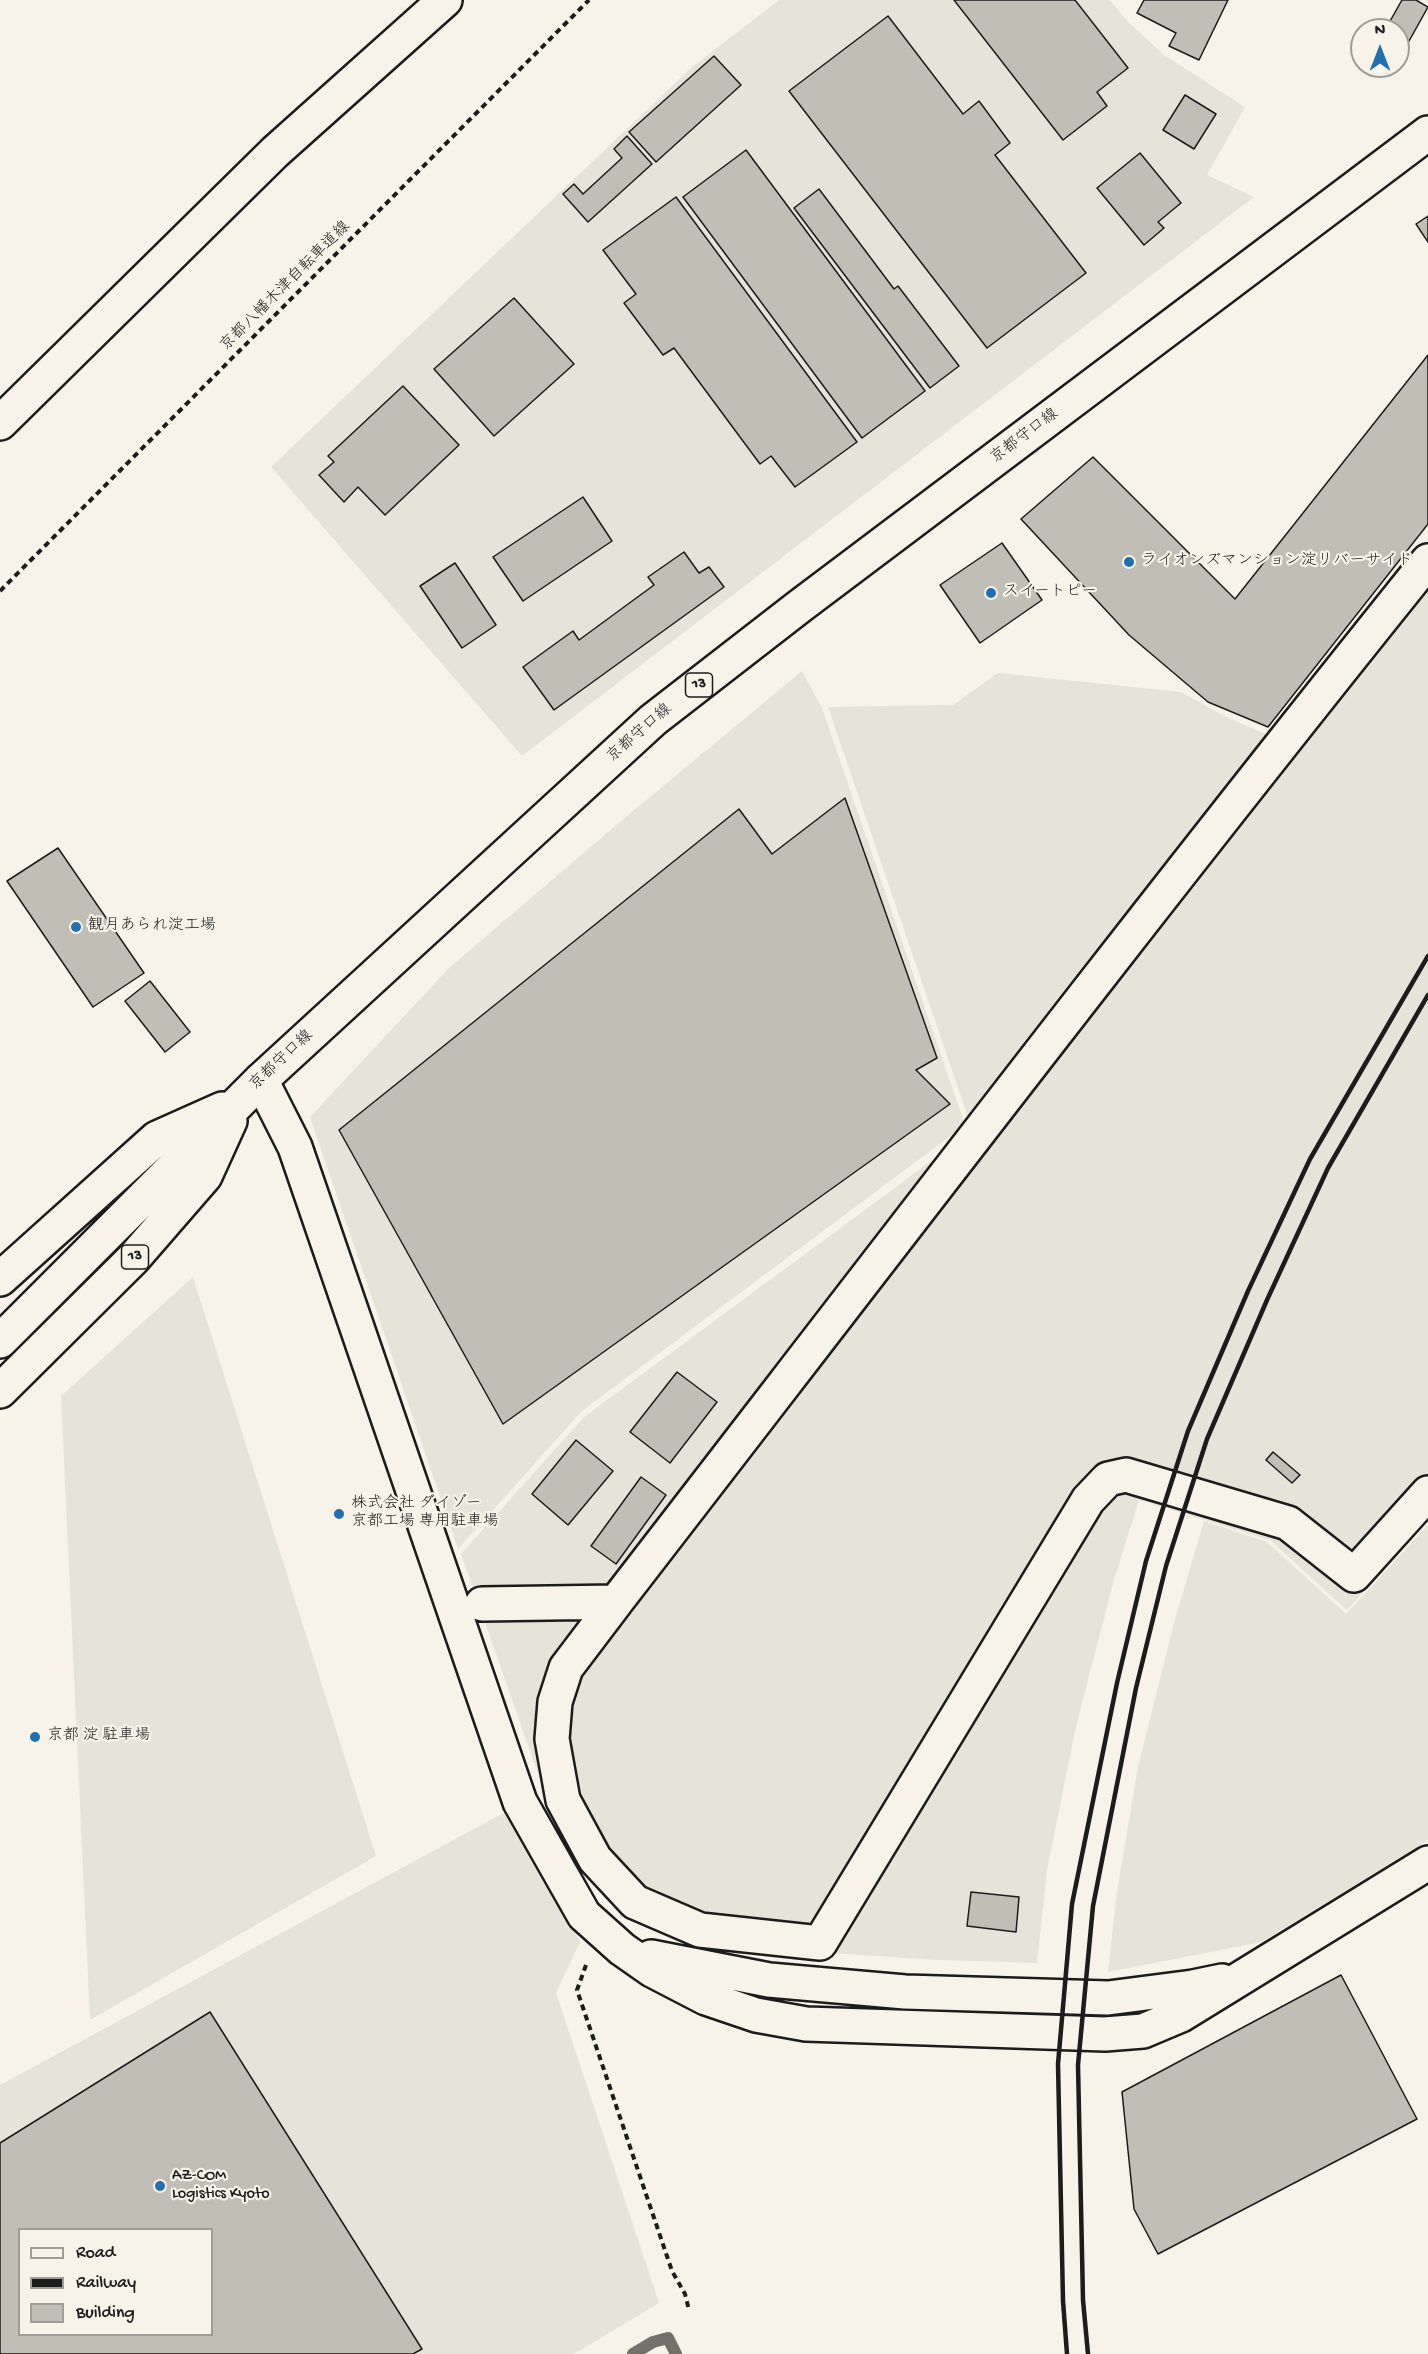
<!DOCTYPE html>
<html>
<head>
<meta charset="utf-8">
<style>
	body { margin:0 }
	#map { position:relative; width:1428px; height:2354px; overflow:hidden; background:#f7f3e8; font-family:"Gochi Hand",sans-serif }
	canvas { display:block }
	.legend { position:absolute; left:18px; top:2228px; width:195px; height:108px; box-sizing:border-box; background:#f7f3e8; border:2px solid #9f9d96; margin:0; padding:8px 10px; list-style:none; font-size:18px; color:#1c1c1c }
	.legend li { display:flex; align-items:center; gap:12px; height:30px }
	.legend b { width:30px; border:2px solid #9f9d96 }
	.north { position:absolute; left:1350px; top:18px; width:60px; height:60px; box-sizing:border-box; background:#f7f3e8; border:2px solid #9f9d96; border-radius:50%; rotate:0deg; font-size:16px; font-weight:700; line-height:24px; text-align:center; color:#1c1c1c }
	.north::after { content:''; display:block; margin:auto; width:21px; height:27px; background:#1f6fb2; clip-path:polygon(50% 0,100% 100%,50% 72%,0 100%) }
</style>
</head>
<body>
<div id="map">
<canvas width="1428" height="2354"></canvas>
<ul class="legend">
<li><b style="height:8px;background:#f7f3e8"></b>Road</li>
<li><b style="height:8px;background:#1c1c1c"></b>Railway</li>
<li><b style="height:16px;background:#c0beb5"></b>Building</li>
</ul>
<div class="north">N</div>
</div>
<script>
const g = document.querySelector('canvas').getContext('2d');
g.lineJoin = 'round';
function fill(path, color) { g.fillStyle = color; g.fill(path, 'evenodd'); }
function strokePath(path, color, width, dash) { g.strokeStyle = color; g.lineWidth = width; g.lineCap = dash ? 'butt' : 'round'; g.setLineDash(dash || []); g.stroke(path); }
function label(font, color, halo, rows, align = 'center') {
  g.font = font + ' "Gochi Hand","Klee One",sans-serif'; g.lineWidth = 4.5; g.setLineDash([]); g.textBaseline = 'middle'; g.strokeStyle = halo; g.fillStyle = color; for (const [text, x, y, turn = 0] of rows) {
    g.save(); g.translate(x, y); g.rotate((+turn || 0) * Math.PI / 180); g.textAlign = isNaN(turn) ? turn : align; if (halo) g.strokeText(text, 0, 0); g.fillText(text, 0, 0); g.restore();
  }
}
fill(new Path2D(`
	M 779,0 L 1110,0 L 1128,22 L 1164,55 L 1245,107 L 1207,175 L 1254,197 L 522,756 L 271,467 L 691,68 Z
	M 1428,540 L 1428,1521 L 1347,1610 L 1270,1540 L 1139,1500 L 1114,1580 L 1076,1726 L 1047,1870 L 1037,1963 L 940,1960 L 781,1950 L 598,1884 L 568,1844 L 542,1785 L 461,1554 L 584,1417 L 968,1134 L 970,1123 L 828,707 L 953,705 L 998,673 L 1181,692 L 1224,716 L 1270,736 Z
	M 802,671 L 822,708 L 965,1125 L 582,1411 L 458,1549 L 310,1117 L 449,968 L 621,821 Z
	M 193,1277 L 376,1856 L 90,2020 L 61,1396 Z
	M 1204,1521 L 1267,1542 L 1346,1614 L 1428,1525 L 1428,1840 L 1262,1942 L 1108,1972 L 1117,1891 L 1138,1767 L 1174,1623 Z
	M 511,1809 L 580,1942 L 556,1993 L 659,2303 L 574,2354 L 0,2354 L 0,2085 ZM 20,2230 L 212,2230 L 212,2334 L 20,2334 Z`), '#e6e3d9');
strokePath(new Path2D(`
	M 633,2354 L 653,2342 L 668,2338 L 676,2354`), '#72716c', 12);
const building = new Path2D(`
	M 954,0 L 1075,0 L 1128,68 L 1097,92 L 1107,106 L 1063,140 Z
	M 1144,0 L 1228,0 L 1199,60 L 1169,46 L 1176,33 L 1137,13 Z
	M 1402,0 L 1416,0 L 1428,7 L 1404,50 L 1398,46 L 1398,30 L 1385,30 Z
	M 888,16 L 963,114 L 979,101 L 1010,143 L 995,155 L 1086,273 L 987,348 L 789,91 Z
	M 714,56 L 741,85 L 656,162 L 629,132 Z
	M 1185,95 L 1216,114 L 1194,149 L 1163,130 Z
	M 627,136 L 652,164 L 588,222 L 563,194 L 574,184 L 583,194 L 622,158 L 614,149 Z
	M 746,150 L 925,391 L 862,438 L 683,197 Z
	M 1140,153 L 1181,203 L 1158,222 L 1164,228 L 1144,245 L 1097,188 Z
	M 819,189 L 894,289 L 898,286 L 959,366 L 930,388 L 794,208 Z
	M 676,197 L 857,442 L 795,487 L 771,456 L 760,464 L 674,348 L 663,355 L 624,303 L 636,294 L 603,250 Z
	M 1428,216 L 1428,242 L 1416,224 Z
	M 514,298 L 574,364 L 494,436 L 434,369 Z
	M 1428,355 L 1428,524 L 1268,727 L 1208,702 L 1129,635 L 1021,519 L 1093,457 L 1235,599 Z
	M 403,386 L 459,445 L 385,515 L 358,487 L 344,502 L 319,475 L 334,462 L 328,456 Z
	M 583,497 L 612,541 L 523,601 L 493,557 Z
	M 1002,543 L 1042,600 L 980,643 L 940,585 Z
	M 684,552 L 699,573 L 709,567 L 724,587 L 554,710 L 523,667 L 573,631 L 579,640 L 654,585 L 648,577 Z
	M 455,563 L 496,625 L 462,648 L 420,586 Z
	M 845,798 L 937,1058 L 916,1070 L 950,1104 L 503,1424 L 339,1130 L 739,809 L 772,854 Z
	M 58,848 L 144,973 L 93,1007 L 7,881 Z
	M 150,981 L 190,1032 L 165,1052 L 125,1001 Z
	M 677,1372 L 717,1402 L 670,1463 L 630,1432 Z
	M 576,1440 L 613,1471 L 568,1525 L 532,1494 Z
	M 1273,1452 L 1300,1475 L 1292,1483 L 1266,1460 Z
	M 641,1477 L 666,1495 L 616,1564 L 591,1546 Z
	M 971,1892 L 1019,1897 L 1016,1932 L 967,1926 Z
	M 1341,1975 L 1417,2119 L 1158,2254 L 1134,2209 L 1122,2092 Z
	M 210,2012 L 422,2349 L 413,2354 L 0,2354 L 0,2143 ZM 20,2230 L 212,2230 L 212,2334 L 20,2334 Z`);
fill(building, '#c0beb5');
strokePath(building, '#1c1c1c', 1.5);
const minor = new Path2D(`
	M 0,423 L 275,152 L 445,0
	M 261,1080 L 295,1147 L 520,1802 L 584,1915 L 622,1949 L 652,1970 L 706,1998 L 756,2015 L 806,2024 L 1105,2034 L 1143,2031 L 1181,2015 L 1428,1863
	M 616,1602 L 566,1668 L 555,1702 L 552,1739 L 563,1800 L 595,1859 L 635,1902 L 700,1930 L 820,1943 L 1088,1500 L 1108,1479 L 1126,1475 L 1288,1523 L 1354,1575 L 1428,1493
	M 482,1604 L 616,1602 C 885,1254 1152,904 1428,561
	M 651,1957 L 769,1980 L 905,1992 L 1108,1998 L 1193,1987 L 1222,1981`);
const major = new Path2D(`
	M 0,1279 L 157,1138 L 222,1109
	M 0,1341 L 261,1080 L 653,720 L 800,606 L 1428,133
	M 0,1391 L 133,1259 L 205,1176 L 230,1121`);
strokePath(minor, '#1c1c1c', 38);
strokePath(major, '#1c1c1c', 38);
strokePath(new Path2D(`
	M 0,591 L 589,0
	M 586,1965 L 577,1990 L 672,2271 L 685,2294 L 689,2310`), '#1c1c1c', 4, [6, 4.5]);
strokePath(minor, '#f7f3e8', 33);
strokePath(major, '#f7f3e8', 33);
strokePath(new Path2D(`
	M 1067,2354 L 1063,2301 L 1058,2064 L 1072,1904 L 1117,1683 L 1146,1561 L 1188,1431 L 1248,1291 L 1310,1159 L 1428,956
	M 1088,2354 L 1083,2300 L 1078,2065 L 1093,1906 L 1136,1688 L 1166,1566 L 1207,1439 L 1267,1300 L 1328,1168 L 1428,995`), '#1c1c1c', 4.5);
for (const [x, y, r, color] of [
	[1129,562,6,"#1f6fb2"],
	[991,593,6,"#1f6fb2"],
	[76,927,6,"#1f6fb2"],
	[339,1514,6,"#1f6fb2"],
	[35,1737,6,"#1f6fb2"],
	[160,2186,6,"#1f6fb2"]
]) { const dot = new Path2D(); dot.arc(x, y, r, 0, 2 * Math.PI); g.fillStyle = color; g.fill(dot); strokePath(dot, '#f7f3e8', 2); }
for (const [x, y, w] of [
	[699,685,27],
	[135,1257,27]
]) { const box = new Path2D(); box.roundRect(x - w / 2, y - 12, w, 24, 4.5); g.fillStyle = '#f7f3e8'; g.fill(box); strokePath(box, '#1c1c1c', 1.5); }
label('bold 15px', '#1c1c1c', null, [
	["13",699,685],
	["13",135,1257]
]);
label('16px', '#1c1c1c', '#f7f3e8', [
	["京都八幡木津自転車道線",286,287,-45],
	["京都守口線",1025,437,-37],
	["京都守口線",640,734,-41],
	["京都守口線",282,1061,-43]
]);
label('16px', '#1c1c1c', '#f7f3e8', [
	["ライオンズマンション淀リバーサイド",1141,562],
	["スイートピー",1003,593],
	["観月あられ淀工場",88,927],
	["株式会社 ダイゾー",351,1505],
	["京都工場 専用駐車場",351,1523],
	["京都 淀 駐車場",47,1737],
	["AZ-COM",172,2177],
	["Logistics Kyoto",172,2195]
], 'left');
</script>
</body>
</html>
